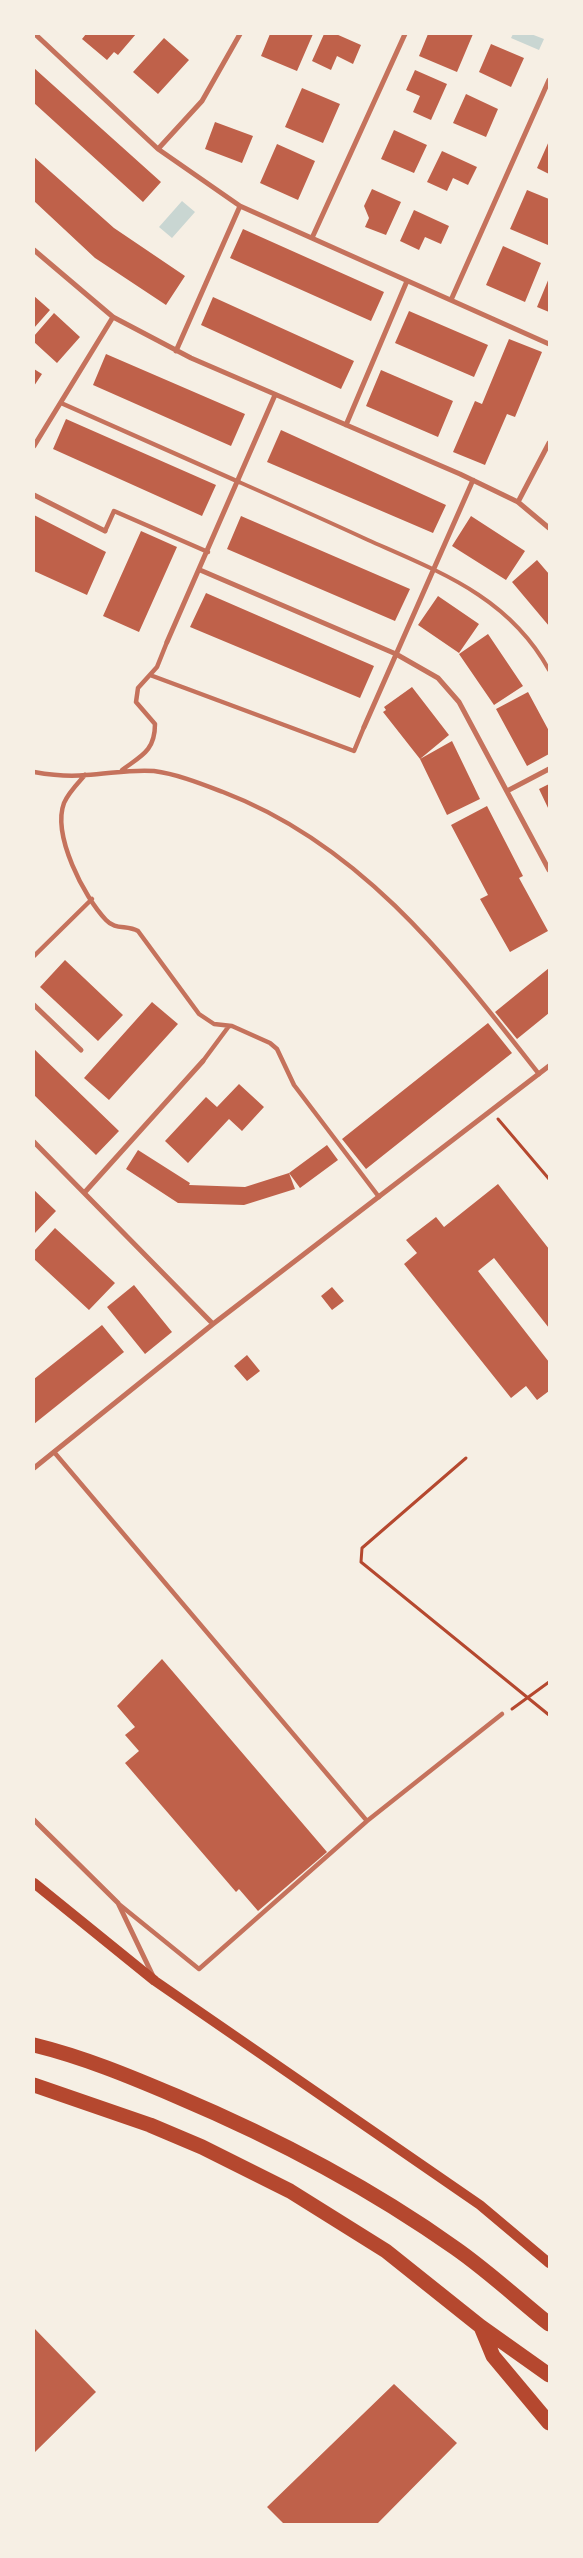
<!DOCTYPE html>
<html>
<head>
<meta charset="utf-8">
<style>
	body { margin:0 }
	#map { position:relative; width:583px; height:2558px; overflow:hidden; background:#f6efe4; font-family:"DM Sans",sans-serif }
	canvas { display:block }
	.frame { position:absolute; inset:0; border:35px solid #f6efe4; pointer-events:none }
</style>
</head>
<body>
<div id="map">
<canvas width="583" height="2558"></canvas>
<div class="frame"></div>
</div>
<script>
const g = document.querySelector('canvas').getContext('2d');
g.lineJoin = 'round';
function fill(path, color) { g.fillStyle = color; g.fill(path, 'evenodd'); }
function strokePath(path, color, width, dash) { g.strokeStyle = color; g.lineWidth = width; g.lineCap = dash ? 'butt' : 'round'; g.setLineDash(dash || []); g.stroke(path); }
fill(new Path2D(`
	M 513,34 L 531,34 L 544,39 L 539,50 L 511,38 Z
	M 182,201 L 195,212 L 172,238 L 159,227 Z`), '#c9d6d2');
fill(new Path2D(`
	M 86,34 L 136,34 L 118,55 L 114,52 L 107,60 L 82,39 Z
	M 270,34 L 313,34 L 297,71 L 261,56 Z
	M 324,34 L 336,34 L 361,45 L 353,64 L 337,56 L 331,70 L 312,61 Z
	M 428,34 L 473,34 L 457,72 L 419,56 Z
	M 164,38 L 189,60 L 158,94 L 133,72 Z
	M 491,44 L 524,58 L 511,87 L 479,72 Z
	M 34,68 L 161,182 L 143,202 L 34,103 Z
	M 415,70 L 447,84 L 431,120 L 413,112 L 420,96 L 406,90 Z
	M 302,88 L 340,104 L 323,143 L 285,127 Z
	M 466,94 L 498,109 L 486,137 L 453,123 Z
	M 215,122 L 253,136 L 242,163 L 205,149 Z
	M 394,130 L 427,145 L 414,173 L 381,159 Z
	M 549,141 L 549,174 L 537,168 Z
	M 277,144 L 315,161 L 298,200 L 260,183 Z
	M 442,151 L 477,167 L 468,185 L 453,178 L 447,191 L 427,182 Z
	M 34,157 L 114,228 L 185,276 L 166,305 L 95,258 L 34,201 Z
	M 372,189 L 401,202 L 386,235 L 365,227 L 369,218 L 364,206 Z
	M 527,190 L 549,199 L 548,245 L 510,229 Z
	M 414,210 L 449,226 L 441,244 L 425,237 L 419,250 L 400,241 Z
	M 243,229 L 384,292 L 371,321 L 230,258 Z
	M 503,246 L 541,263 L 525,302 L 486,285 Z
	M 549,278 L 549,312 L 537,307 Z
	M 34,296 L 50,310 L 34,328 Z
	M 213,297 L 354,361 L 341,389 L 201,325 Z
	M 409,311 L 488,345 L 474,377 L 395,343 Z
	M 54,313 L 80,337 L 57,363 L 34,342 L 34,336 Z
	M 509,339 L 542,352 L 515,417 L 507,414 L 485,465 L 453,452 L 475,401 L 482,404 Z
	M 106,354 L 245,414 L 231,446 L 93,385 Z
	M 34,369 L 42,374 L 34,386 Z
	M 381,370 L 453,401 L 438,437 L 366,406 Z
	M 66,419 L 216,485 L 202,516 L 53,449 Z
	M 281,430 L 446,505 L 433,533 L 267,462 Z
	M 34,515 L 106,552 L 87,595 L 34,571 Z
	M 241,516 L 410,589 L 395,621 L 227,549 Z
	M 471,516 L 525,551 L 506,580 L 452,546 Z
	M 141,531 L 177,547 L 139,632 L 103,616 Z
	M 537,560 L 549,574 L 549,626 L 512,582 Z
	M 206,593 L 374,666 L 360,698 L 190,627 Z
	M 438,596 L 479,624 L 459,653 L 418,625 Z
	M 488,634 L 523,686 L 494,705 L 459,654 Z
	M 412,687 L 449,735 L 420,759 L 383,712 L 386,710 L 384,707 Z
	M 528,692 L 549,731 L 549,754 L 527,766 L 496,709 Z
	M 452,741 L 480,799 L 447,815 L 420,759 Z
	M 549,784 L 549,810 L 539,789 Z
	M 487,806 L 523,876 L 519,878 L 548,931 L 510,952 L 480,899 L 488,895 L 451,825 Z
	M 65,960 L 123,1015 L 98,1041 L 40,987 Z
	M 549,968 L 549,1013 L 517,1039 L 495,1012 Z
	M 152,1002 L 178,1024 L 109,1100 L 84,1078 Z
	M 488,1023 L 512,1053 L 366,1169 L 342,1139 Z
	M 34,1049 L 119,1131 L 96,1155 L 34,1095 Z
	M 239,1084 L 264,1107 L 242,1131 L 229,1119 L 188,1163 L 165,1141 L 206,1097 L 217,1107 Z
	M 327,1145 L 338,1160 L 300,1188 L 289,1173 Z
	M 138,1150 L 190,1183 L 189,1185 L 245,1187 L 289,1173 L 295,1189 L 244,1205 L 178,1203 L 126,1169 Z
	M 498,1184 L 549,1249 L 549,1328 L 494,1258 L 478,1271 L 549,1362 L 549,1391 L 537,1400 L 526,1386 L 511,1398 L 404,1264 L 417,1253 L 406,1240 L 436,1217 L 444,1227 Z
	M 34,1190 L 56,1211 L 34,1234 Z
	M 55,1228 L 115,1283 L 89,1310 L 34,1259 L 34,1251 Z
	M 134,1285 L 172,1332 L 145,1354 L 107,1307 Z
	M 332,1287 L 344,1301 L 332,1310 L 321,1296 Z
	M 102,1325 L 124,1352 L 34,1424 L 34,1379 Z
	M 247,1355 L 260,1371 L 247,1381 L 234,1366 Z
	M 162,1659 L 327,1852 L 258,1911 L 239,1889 L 236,1892 L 125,1763 L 139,1751 L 125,1735 L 135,1727 L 117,1706 Z
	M 34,2328 L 96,2392 L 34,2453 Z
	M 394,2384 L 457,2443 L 377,2524 L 284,2524 L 267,2507 Z`), '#bf614a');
strokePath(new Path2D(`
	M 498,1119 L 549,1179
	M 466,1458 L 362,1548 L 361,1562 L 549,1715
	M 512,1709 L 549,1682`), '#b5482f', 3);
strokePath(new Path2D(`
	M 239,482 C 282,501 325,520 368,540 C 440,572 509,597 549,670`), '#c5725c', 4);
strokePath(new Path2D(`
	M 61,403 L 239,482
	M 105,531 L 114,511 L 208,552
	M 150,675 L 354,751 L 364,727
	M 122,770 C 141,756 155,751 155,724 L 136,702 L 138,688 L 157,667 L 167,642
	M 34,772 C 51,775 69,777 86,775 C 109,774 131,769 154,771 C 177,774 202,784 223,792 C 362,845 450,961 539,1074
	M 85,775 C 78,783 68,793 64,803 C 52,835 84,897 106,920 C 115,930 127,925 138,931 L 199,1014 L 214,1024 L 232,1026 L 270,1043 L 277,1049 L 294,1085 L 379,1197
	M 34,956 L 92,899
	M 203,1061 L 229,1026
	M 54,1452 L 367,1821 L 199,1969 L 120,1905
	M 367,1821 L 502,1714`), '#c5725c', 4.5);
strokePath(new Path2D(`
	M 35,34 L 158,149 L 240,206 L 549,344
	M 158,149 L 202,101 L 240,34
	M 312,238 L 405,34
	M 34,250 L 113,317 L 191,358 L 460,474 L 518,502 L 549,528
	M 451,300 L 549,80
	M 176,351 L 240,206
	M 346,425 L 407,281
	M 34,446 L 113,317
	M 34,495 L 105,531
	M 518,502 L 549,443
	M 200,570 L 396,654 L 438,678 L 459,702 L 549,870
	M 167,642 L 275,395
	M 364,727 L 473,480
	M 507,791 L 549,769
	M 34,1005 L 81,1050
	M 34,1142 L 213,1324
	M 85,1192 L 203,1061
	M 34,1468 L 213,1324 L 549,1066
	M 34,1820 L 118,1903 L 153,1976`), '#c5725c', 5);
strokePath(new Path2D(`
	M 34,1883 L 155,1981 L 480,2205 L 549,2263`), '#b5482f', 10);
strokePath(new Path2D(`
	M 34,2045 C 83,2057 129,2076 176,2096 C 273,2137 369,2187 455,2248 C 488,2271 518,2299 549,2324
	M 34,2085 L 150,2125 L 202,2147 L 290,2191 L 386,2251 L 480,2326 L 549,2375
	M 481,2327 L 493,2356 L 549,2423`), '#b5482f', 15);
</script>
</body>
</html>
